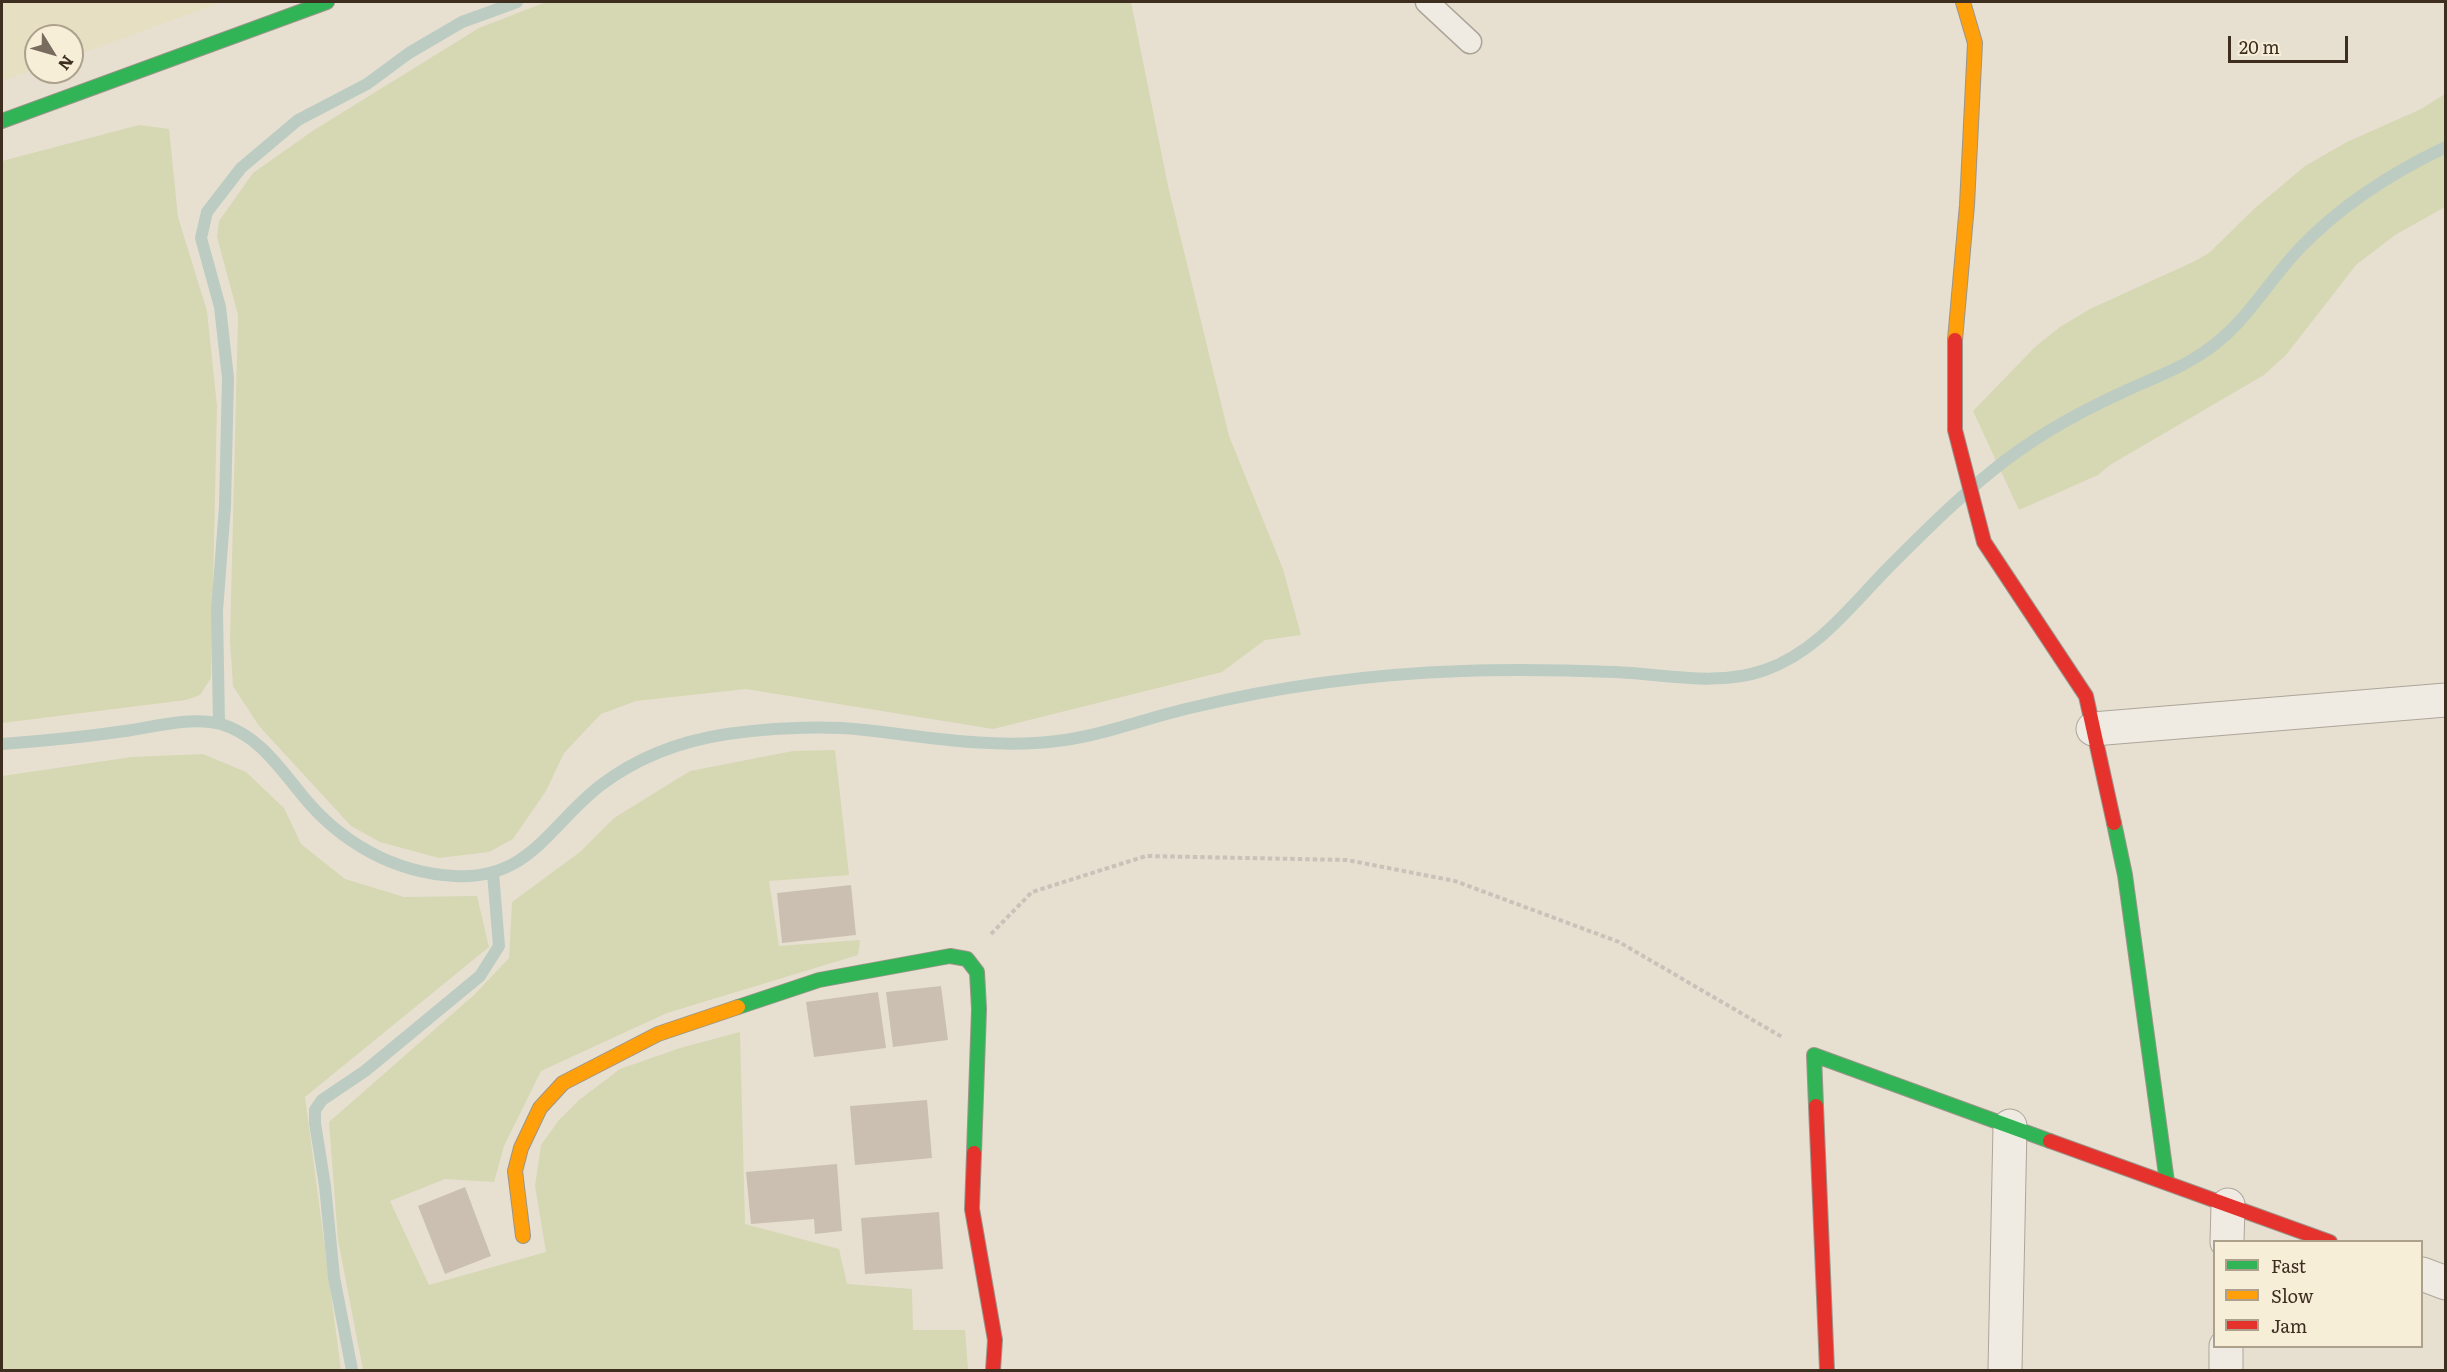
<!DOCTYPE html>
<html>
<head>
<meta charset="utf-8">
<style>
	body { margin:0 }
	#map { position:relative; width:2447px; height:1372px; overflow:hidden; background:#e7e0d1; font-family:Literata,serif }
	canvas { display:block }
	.frame { position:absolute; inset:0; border:3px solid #3d2e20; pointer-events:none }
	.legend { position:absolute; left:2213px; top:1240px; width:210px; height:108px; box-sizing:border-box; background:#f7eed8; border:2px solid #ada18e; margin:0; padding:8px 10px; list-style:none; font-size:18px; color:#3d2e20 }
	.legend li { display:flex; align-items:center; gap:12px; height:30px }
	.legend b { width:30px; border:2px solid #ada18e }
	.north { position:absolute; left:24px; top:24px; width:60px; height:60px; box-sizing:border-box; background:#f7eed8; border:2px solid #ada18e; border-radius:50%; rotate:127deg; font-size:16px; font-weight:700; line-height:24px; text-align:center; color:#3d2e20 }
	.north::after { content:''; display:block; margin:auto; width:21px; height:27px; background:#786c5e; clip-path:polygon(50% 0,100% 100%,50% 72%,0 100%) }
	.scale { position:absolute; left:2228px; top:36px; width:120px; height:27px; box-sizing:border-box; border:3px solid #3d2e20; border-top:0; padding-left:8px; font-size:18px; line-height:21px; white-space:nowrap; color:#3d2e20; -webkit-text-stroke:4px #f7eed8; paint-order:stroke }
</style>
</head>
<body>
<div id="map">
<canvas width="2447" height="1372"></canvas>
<div class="frame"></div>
<ul class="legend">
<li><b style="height:8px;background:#30b455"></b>Fast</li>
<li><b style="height:8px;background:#ff9f0a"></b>Slow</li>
<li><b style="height:8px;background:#e5322d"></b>Jam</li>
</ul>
<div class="north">N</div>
<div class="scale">20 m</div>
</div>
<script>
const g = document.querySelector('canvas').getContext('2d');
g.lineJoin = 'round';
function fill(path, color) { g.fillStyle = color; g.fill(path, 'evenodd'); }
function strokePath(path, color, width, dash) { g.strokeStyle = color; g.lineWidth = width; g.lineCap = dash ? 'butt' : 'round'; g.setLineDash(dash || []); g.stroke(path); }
fill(new Path2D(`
	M 2,2 L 222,2 L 72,57 L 72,36 L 36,36 L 36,69 L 2,81 Z`), '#e6dfc2');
fill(new Path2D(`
	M 546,2 L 1131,2 L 1168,186 L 1229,436 L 1283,569 L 1301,635 L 1265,640 L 1222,672 L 993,729 L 746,689 L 636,701 L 601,714 L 564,753 L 546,791 L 513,839 L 489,852 L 439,858 L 380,842 L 351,826 L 259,726 L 233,686 L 230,641 L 238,315 L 217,237 L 219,221 L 253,173 L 314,130 L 479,28 Z
	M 2445,94 L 2445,207 L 2395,235 L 2356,265 L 2286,355 L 2264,375 L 2110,465 L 2098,475 L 2019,510 L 1973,411 L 2036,346 L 2060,327 L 2090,309 L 2195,261 L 2209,253 L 2255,208 L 2305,166 L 2347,142 L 2421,109 Z
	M 139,125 L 169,129 L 178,217 L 207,311 L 217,406 L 211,678 L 200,695 L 186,700 L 2,723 L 2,161 Z
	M 835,750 L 849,875 L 769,881 L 779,946 L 860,940 L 858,955 L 667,1013 L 541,1071 L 504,1146 L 494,1182 L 445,1179 L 390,1201 L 429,1285 L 546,1252 L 535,1186 L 541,1145 L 559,1120 L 579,1100 L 620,1069 L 680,1048 L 740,1032 L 745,1224 L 839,1249 L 847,1284 L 912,1289 L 913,1330 L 965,1330 L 968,1370 L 363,1370 L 338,1240 L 329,1122 L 475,994 L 509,958 L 512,902 L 580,852 L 614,818 L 690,771 L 793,751 Z
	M 203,754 L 246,772 L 284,808 L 301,844 L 345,879 L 404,897 L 477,896 L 489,947 L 305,1097 L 341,1370 L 2,1370 L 2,776 L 132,757 Z`), '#d6d7b3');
strokePath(new Path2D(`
	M 219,723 L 217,611 L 225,506 L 228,378 L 220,307 L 201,238 L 207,212 L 241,168 L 298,120 L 367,84 L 409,53 L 462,22 L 517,2
	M 2,744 C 43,741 84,737 125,731 C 154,727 191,716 221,724 C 258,735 279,767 302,795 C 340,842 394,873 455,876 C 530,880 550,824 601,785 C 638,757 681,741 727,734 C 773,728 819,725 865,730 C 928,737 992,749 1057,741 C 1102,736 1146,718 1190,708 C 1280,686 1371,674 1463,671 C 1514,669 1564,670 1615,672 C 1665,674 1717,687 1765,670 C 1819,651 1852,604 1891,565 C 1923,533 1956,500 1992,471 C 2031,439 2075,414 2121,393 C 2150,379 2181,369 2207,350 C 2246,323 2267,283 2299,249 C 2341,205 2391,173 2446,147
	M 352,1370 L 334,1277 L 325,1186 L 315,1123 L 315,1110 L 322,1100 L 365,1071 L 480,976 L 499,946 L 493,873`), '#bcccc2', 12);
fill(new Path2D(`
	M 851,885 L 856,935 L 782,943 L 777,893 Z
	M 941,986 L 948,1040 L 893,1047 L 886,992 Z
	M 878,992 L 886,1048 L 814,1057 L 806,1002 Z
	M 927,1100 L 932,1158 L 855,1165 L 850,1106 Z
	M 837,1164 L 842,1231 L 815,1234 L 814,1219 L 751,1224 L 746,1172 Z
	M 465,1187 L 491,1256 L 445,1274 L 418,1206 Z
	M 939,1212 L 943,1269 L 865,1274 L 861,1218 Z`), '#cbbfb2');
const lane = new Path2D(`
	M 1427,2 L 1470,42`);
const street = new Path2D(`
	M 2093,729 L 2446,700
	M 2227,1242 L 2228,1205
	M 2422,1274 L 2446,1283
	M 2005,1370 L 2010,1126
	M 2226,1370 L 2226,1346`);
const fast = new Path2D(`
	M 2,121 L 327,2
	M 2114,823 L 2125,875 L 2167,1182
	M 738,1007 L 819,980 L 950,956 L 967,959 L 977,972 L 979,1009 L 974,1153
	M 1816,1106 L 1814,1055 L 2050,1141`);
const slow = new Path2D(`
	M 1955,340 L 1967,205 L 1975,43 L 1963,2
	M 523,1236 L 515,1171 L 521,1148 L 540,1108 L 563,1083 L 658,1034 L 738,1007`);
const jam = new Path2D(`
	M 1955,340 L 1955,430 L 1984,542 L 2086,696 L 2114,823
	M 1816,1106 L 1827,1370
	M 2050,1141 L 2330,1242
	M 974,1153 L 972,1209 L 995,1340 L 993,1370`);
strokePath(lane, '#ada599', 25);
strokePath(street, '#ada599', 35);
strokePath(fast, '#9c958a', 16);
strokePath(slow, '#9c958a', 16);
strokePath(jam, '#9c958a', 16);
strokePath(new Path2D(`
	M 991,934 L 1032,892 L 1146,856 L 1347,860 L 1455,881 L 1619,942 L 1782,1037`), '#c8c2b9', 4, [4.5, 3]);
strokePath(lane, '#efebe3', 22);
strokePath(street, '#efebe3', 33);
strokePath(fast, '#30b455', 14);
strokePath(slow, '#ff9f0a', 14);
strokePath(jam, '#e5322d', 14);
</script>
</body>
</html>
